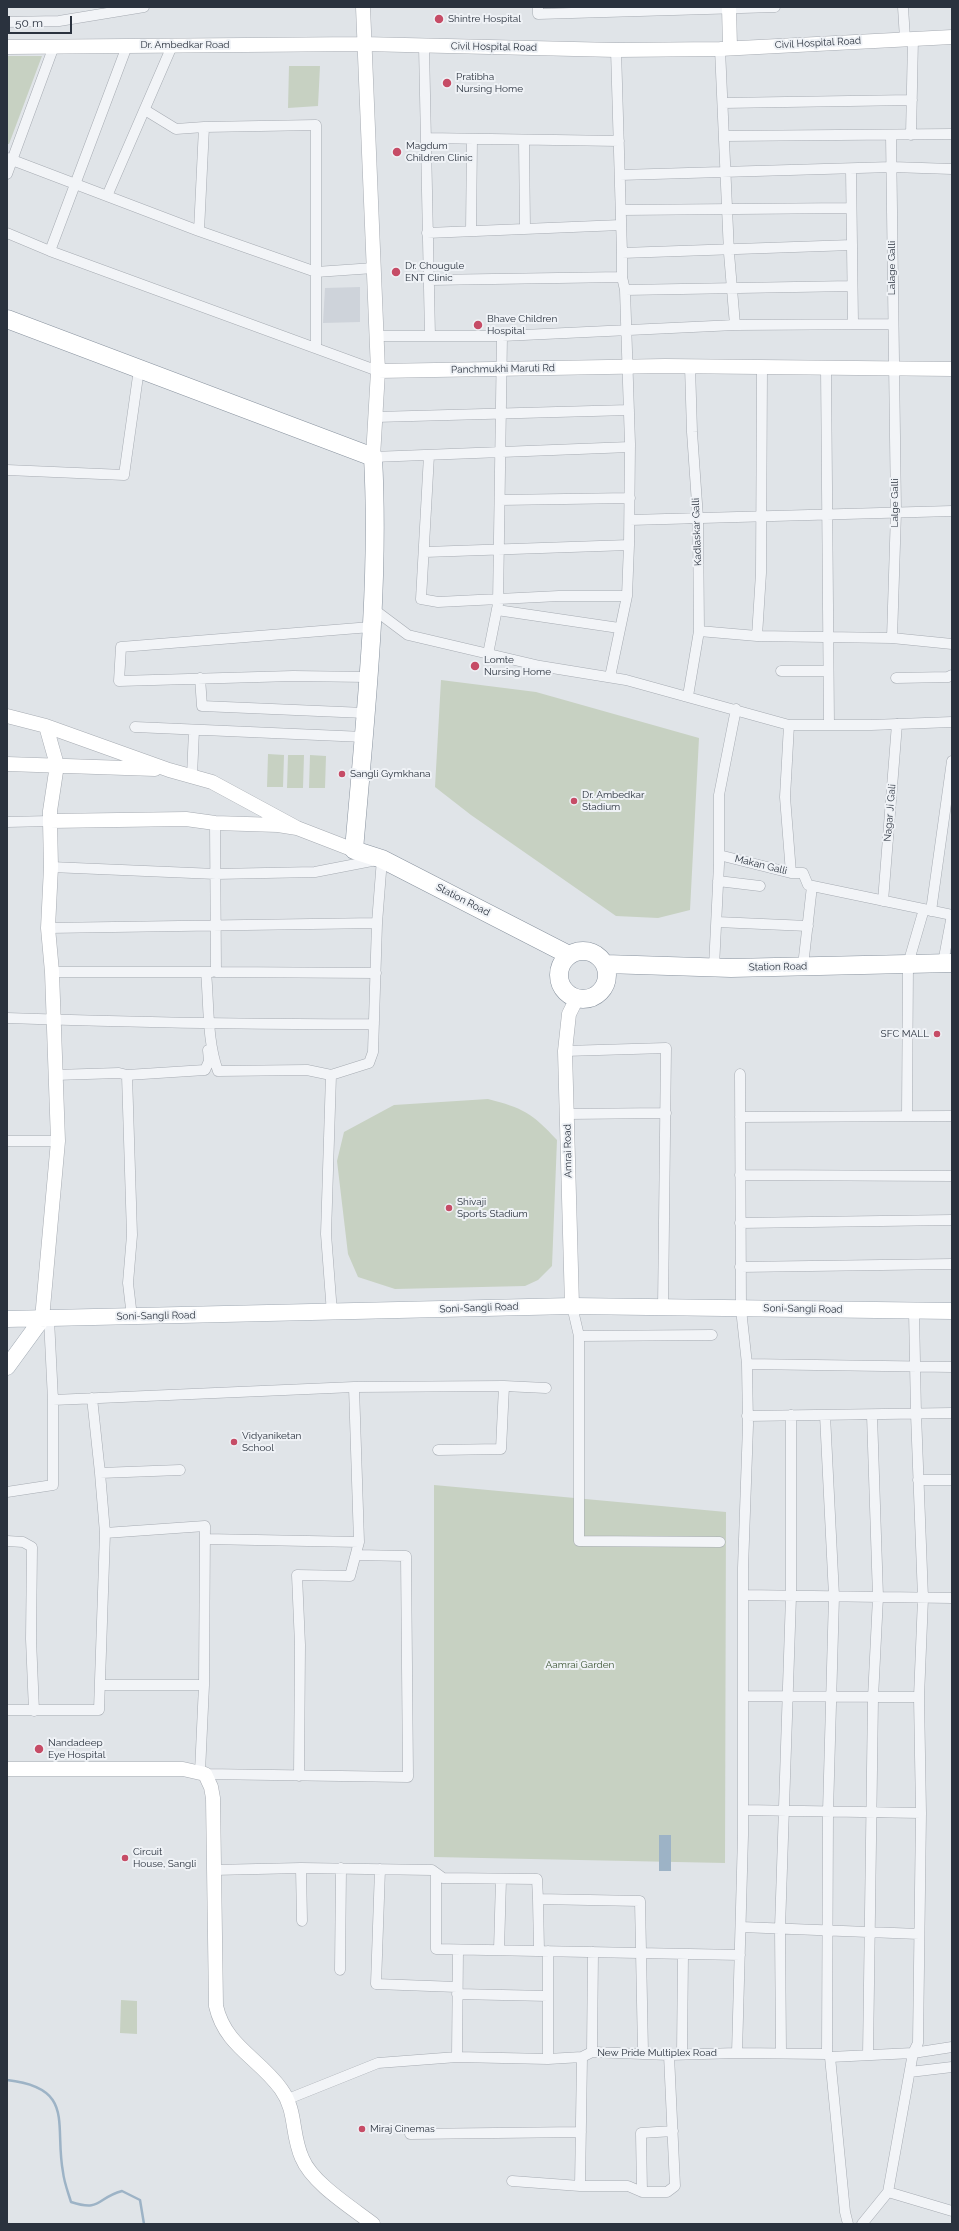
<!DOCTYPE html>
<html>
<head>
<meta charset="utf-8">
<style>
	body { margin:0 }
	#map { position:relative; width:959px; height:2231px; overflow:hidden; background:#e0e4e8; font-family:Raleway,sans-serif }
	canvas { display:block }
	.frame { position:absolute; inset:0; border:8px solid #2a323e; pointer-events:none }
	.scale { position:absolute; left:8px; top:16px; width:64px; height:18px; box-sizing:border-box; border:2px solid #2a323e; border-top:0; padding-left:5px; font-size:12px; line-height:14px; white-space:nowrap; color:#2a323e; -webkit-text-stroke:3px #eff2f6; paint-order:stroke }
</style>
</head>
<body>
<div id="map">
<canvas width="959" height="2231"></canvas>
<div class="frame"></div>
<div class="scale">50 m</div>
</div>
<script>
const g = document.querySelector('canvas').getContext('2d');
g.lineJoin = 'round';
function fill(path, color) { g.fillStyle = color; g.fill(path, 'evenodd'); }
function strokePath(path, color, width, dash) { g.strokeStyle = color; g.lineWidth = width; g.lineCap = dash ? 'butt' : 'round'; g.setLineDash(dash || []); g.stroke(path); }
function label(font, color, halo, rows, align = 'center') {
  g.font = font + ' Raleway,sans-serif'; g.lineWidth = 4; g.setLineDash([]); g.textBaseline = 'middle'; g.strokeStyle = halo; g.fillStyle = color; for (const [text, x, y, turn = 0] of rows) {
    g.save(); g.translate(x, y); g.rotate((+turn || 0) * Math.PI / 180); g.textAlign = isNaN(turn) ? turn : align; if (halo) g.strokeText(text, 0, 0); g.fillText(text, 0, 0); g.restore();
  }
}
fill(new Path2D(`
	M 360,287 L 360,322 L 323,323 L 325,288 Z`), '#ced3da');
fill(new Path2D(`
	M 7,56 L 42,56 L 9,144 L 7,144 Z
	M 289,66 L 320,66 L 318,106 L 288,108 Z
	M 441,680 L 536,692 L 699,738 L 690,910 L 658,918 L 616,916 L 471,815 L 435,787 Z
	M 268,754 L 284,755 L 283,787 L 267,787 Z
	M 288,755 L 304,755 L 303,788 L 287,788 Z
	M 310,755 L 326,756 L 325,788 L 309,788 Z
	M 488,1099 C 523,1108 532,1113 557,1140 L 552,1266 L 538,1280 L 525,1286 L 395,1289 L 358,1277 L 348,1254 L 337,1161 L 344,1132 L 394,1105 Z
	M 434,1485 L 726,1512 L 725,1863 L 434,1857 Z
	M 121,2000 L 137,2001 L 137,2034 L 120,2033 Z`), '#c7d1c2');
fill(new Path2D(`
	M 659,1835 L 671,1835 L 671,1871 L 659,1871 Z`), '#9db3c6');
strokePath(new Path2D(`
	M 7,2080 C 76,2088 54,2124 63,2172 C 64,2182 68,2192 71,2202 C 102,2212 96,2198 122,2191 L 140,2200 L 144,2224`), '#9db3c6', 2.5);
const street = new Path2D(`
	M 538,7 L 538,14 L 775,7
	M 903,7 L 905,39
	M 7,22 L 59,21 L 144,7
	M 424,46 L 430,336
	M 720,49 L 729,253 L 735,325
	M 616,50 L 622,253 L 852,245
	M 723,103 L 912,100
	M 145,110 L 176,129 L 204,127
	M 891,135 L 896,512 L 892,638
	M 911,135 L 913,39
	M 724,136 L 952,134
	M 426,138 L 619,141
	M 524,140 L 525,229
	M 7,158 L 199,231 L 316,272 L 374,268
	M 851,169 L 853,323
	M 7,174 L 54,46
	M 620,175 L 892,167 L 952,169
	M 107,196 L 172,46
	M 621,210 L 851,208
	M 199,231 L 204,127 L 316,125 L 316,348
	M 471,231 L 472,139
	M 7,233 L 50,251 L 378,371
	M 427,233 L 621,225
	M 50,251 L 127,46
	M 622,253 L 622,277
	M 429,280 L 622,277 L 625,290 L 852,286
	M 377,336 L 502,336 L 735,325 L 892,324
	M 826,368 L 829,725
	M 376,417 L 629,410
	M 429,455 L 421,599 L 438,602 L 559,596 L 627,596
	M 373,457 L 630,447
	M 7,470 L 124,475 L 139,369
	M 500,500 L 630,498
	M 630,520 L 952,511
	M 425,552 L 629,545 L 630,444 L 625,290
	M 372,608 L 408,635 L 540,666 L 626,680 L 789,725 L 871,725 L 952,722
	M 497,610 L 619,628
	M 699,631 L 757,636 L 892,638 L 952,644
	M 757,636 L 761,573 L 762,367
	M 488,654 L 498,604 L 502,336
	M 781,671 L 828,671
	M 368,677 L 293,676 L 119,681 L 121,647 L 371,627
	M 610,677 L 627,596 L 629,545
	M 200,678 L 202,706 L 365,713
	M 896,678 L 948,677 L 952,675
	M 688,696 L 699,631 L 698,518 L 692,432 L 690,366
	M 789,725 L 785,797 L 791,873
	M 135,727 L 364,737
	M 192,776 L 194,730
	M 7,822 L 50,821
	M 215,823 L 216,972 L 376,973
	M 719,855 L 791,873 L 803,873 L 808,885 L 952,915
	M 51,867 L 216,874 L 315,872 L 382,859 L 377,923 L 373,1052 L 369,1063 L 331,1075 L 307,1070 L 218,1071 C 207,1041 209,1004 206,972
	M 718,881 L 760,886
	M 883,901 L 897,724
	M 931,911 L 952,761
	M 717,922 L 808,926
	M 48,928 L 377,923
	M 943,963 L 952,915
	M 803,966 L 812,886
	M 714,967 L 719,864 L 719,795 L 736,709
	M 52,972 L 212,972
	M 7,1018 C 129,1022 252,1025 374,1024
	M 565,1051 L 666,1048 L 663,1308
	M 55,1075 L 119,1073 L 127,1075 L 205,1070 L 209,1061 L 208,1050
	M 127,1075 L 132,1235 L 128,1283 L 132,1317
	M 331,1075 L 326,1234 L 332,1313
	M 567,1114 L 666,1113
	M 907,1116 L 908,964 L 924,909
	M 740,1117 L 952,1116
	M 7,1141 L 58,1141
	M 740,1175 L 952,1176
	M 740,1223 L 952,1220
	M 740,1267 L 952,1264
	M 572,1306 L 579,1336 L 579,1541 L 720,1542
	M 49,1319 L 53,1400
	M 579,1336 L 712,1335
	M 747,1364 L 952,1367
	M 92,1398 L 100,1473
	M 825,1415 L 834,1596 L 828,1812 L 827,2054
	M 747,1416 L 952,1413
	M 438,1450 L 501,1449 L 504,1386
	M 180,1470 L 100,1473 L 105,1533 L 205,1526 L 204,1685 L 200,1772
	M 918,1480 L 952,1480
	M 7,1492 L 53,1485 L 53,1400 L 354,1387 L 504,1386 L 546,1388
	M 205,1539 L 359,1542
	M 7,1541 L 23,1542 L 32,1547 L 31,1639 L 34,1711
	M 743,1595 L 952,1598
	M 101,1685 L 204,1685
	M 743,1696 L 919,1697
	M 7,1710 L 99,1710 L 105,1533
	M 205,1774 L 408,1777 L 406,1556 L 356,1555
	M 299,1776 L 300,1645 L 297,1575 L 350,1576 L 359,1542 L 354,1387
	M 743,1810 L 921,1813
	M 301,1868 L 302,1921
	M 380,1869 L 376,1984 L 457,1987
	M 213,1870 L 301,1868 L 432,1870 L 443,1878 L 537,1879 L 538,1899
	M 436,1874 L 436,1949 L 740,1955
	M 741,1927 L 919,1934
	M 499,1950 L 501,1879
	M 539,1951 L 538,1899 L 640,1901 L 643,2052
	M 548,1951 L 548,2059
	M 340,1970 L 341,1868
	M 457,1994 L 548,1996
	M 592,2052 L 593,1952
	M 737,2053 L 743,1835 L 743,1568 L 748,1425 L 747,1364 L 741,1309 L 740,1074
	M 781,2053 L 780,1928 L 791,1596 L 791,1415
	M 682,2054 L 683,1954
	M 868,2055 L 873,1698 L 878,1597 L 872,1415
	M 457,2057 L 458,1950
	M 582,2057 L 580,2186 L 628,2186 L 642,2192 L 667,2192 L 675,2186 L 669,2055
	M 830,2057 L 845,2212 L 848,2224
	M 910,2072 L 952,2067
	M 288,2099 L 378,2063 L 457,2057 L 548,2059 L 582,2057 L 592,2052 L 669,2055 L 737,2053 L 827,2054 L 830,2057 L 913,2053 L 952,2047
	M 410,2134 L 581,2132
	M 512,2181 L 580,2186
	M 642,2192 L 641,2133 L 673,2131
	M 888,2192 L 952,2211
	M 862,2224 L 888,2192 L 913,2053 L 918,2043 L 921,1813 L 919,1697 L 923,1598 L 916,1414 L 914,1311`);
const secondary = new Path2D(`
	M 363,7 L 378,371 L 373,457
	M 729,7 L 730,47
	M 7,47 L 363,44 L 616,50 L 720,49 L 952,37
	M 378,371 L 665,366 L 952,369
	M 7,716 L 46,726 L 57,765 L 50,811 L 50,821 L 186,819 L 215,823 L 278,825 L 297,828
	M 46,726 L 169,770 L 212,782 L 297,828 L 354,850
	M 7,764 L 155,769
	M 572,1306 L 565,1051 L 569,1014 L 577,998
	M 42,1319 L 58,1141 L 52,972 L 48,928 L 51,867 L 50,821
	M 7,1769 L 183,1769 L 205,1774 L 211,1787 L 213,1798 L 216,2006 C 225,2046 259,2058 281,2089 C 297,2111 291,2134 302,2158 C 312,2183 351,2207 373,2224`);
const primary = new Path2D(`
	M 7,1319 L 572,1306 L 952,1311
	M 7,1367 L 42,1319`);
const highway = new Path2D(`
	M 7,319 L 373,457 C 380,588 365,719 354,850 L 382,859 L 569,955
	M559 975a24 24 0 1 1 48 0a24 24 0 1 1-48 0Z
	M 605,964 L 731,968 L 952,963`);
strokePath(street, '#a6abb2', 11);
strokePath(secondary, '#a6abb2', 15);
strokePath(primary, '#a0a9b3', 17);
strokePath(highway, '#88929e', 19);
strokePath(street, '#f2f4f7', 10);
strokePath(secondary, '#fff', 14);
strokePath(primary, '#fff', 16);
strokePath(highway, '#fff', 18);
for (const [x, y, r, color] of [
	[439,19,5,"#c64c66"],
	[447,83,5,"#c64c66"],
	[397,152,5,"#c64c66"],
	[396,272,5,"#c64c66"],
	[478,325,5,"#c64c66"],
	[475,666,5,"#c64c66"],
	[342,774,4,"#c64c66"],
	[574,801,4,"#c64c66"],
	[937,1034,4,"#c64c66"],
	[449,1208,4,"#c64c66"],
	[234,1442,4,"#c64c66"],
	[39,1749,5,"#c64c66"],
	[125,1858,4,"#c64c66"],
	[362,2129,4,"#c64c66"]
]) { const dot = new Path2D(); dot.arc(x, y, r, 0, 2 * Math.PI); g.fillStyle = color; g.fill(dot); strokePath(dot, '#eff2f6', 1.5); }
label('10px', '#2a323e', '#eff2f6', [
	["Shintre Hospital",448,19],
	["Pratibha",456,77],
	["Nursing Home",456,89],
	["Magdum",406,146],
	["Children Clinic",406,158],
	["Dr. Chougule",405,266],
	["ENT Clinic",405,278],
	["Bhave Children",487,319],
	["Hospital",487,331],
	["Lomte",484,660],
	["Nursing Home",484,672],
	["Sangli Gymkhana",350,774],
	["Dr. Ambedkar",582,795],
	["Stadium",582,807],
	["SFC MALL",929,1034,"right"],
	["Shivaji",457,1202],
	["Sports Stadium",457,1214],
	["Vidyaniketan",242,1436],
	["School",242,1448],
	["Nandadeep",48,1743],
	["Eye Hospital",48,1755],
	["Circuit",133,1852],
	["House, Sangli",133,1864],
	["Miraj Cinemas",370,2129]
], 'left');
label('10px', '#2a323e', '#eff2f6', [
	["Civil Hospital Road",818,43,-3],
	["Dr. Ambedkar Road",185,45],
	["Civil Hospital Road",494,47,1],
	["Lalage Galli",892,268,-90],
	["Panchmukhi Maruti Rd",503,369,-1],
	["Lalge Galli",895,503,-90],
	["Kadlaskar Galli",697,532,-92],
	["Nagar Ji Gali",890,813,-85],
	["Makan Galli",761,865,14],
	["Station Road",463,900,27],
	["Station Road",778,967,-1],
	["Amrai Road",568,1151,-91],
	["Soni-Sangli Road",479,1308,-2],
	["Soni-Sangli Road",803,1309,1],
	["Soni-Sangli Road",156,1316,-1],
	["New Pride Multiplex Road",657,2053]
]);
label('10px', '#405938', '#eff2f6', [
	["Aamrai Garden",580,1665]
]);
</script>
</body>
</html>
